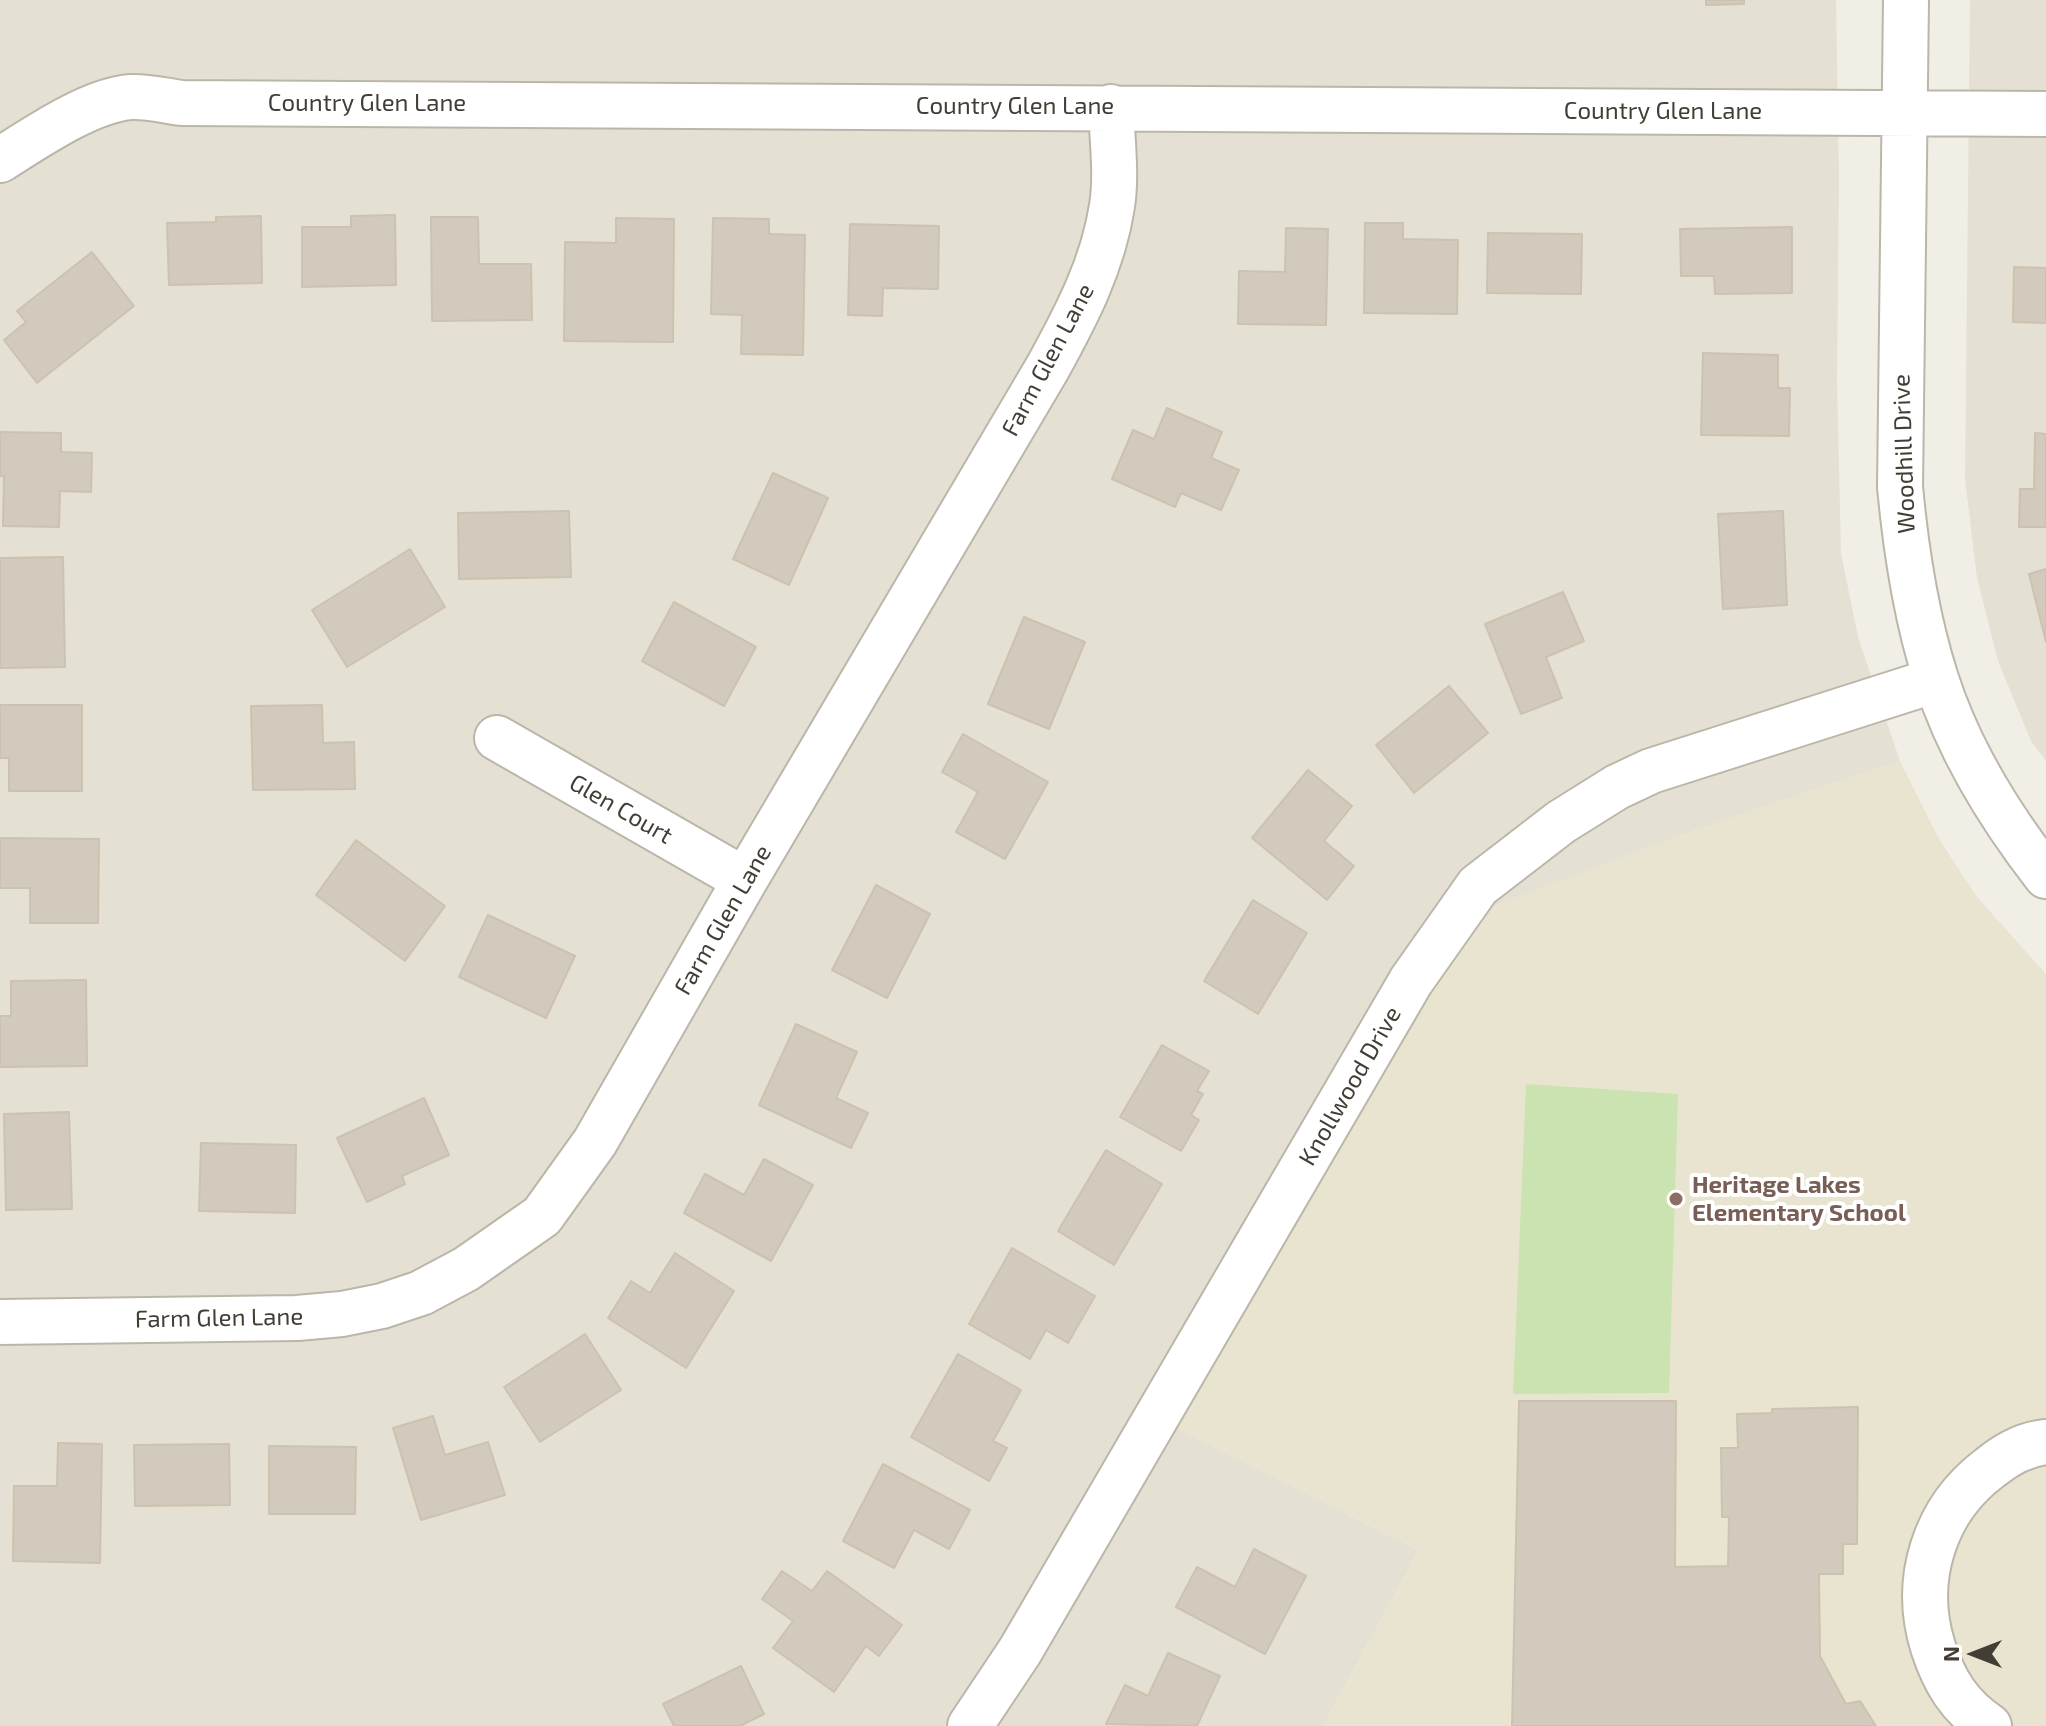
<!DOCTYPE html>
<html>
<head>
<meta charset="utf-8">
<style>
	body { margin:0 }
	#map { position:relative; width:2046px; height:1726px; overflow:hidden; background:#f1eee5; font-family:"Exo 2",sans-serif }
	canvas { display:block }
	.north { position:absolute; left:1934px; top:1614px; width:80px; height:80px; -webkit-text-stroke:6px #fff; paint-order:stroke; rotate:270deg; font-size:22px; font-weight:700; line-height:32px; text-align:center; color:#433e35 }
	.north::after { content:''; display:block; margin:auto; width:28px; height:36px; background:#433e35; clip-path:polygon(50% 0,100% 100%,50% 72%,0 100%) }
</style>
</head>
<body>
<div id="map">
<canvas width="2046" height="1726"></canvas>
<div class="north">N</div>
</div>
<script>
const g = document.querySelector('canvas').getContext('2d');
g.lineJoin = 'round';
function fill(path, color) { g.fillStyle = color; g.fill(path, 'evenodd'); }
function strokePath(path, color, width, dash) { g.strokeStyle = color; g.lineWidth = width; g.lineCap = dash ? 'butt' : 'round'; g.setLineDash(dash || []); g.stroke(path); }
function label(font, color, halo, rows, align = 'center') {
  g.font = font + ' "Exo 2",sans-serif'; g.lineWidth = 8; g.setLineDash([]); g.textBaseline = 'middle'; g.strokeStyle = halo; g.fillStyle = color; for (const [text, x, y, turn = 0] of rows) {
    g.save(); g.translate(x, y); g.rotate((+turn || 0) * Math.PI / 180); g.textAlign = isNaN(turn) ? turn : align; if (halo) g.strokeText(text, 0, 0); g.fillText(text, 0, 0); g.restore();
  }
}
fill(new Path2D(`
	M 0,0 L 1836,0 L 1839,177 L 1837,381 L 1841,553 L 1858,637 L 1900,761 L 1670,839 L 1171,1425 L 1419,1550 L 1323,1726 L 0,1726 Z
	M 1970,0 L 2046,0 L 2046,761 L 2031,741 L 1998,661 L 1977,578 L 1965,479 Z`), '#e5e0d4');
fill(new Path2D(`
	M 1900,761 L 1939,839 L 1977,897 L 2046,974 L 2046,1726 L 1323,1726 L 1419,1550 L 1171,1425 L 1478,912 L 1670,839 Z`), '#e9e4d0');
fill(new Path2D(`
	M 1526,1084 L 1678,1094 L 1669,1393 L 1513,1394 Z`), '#cae3b1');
const building = new Path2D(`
	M 1706,0 L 1744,0 L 1744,4 L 1706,5 Z
	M 395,215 L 396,285 L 302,287 L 302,227 L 351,227 L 351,216 Z
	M 261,216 L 262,283 L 169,285 L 167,223 L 216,222 L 216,217 Z
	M 431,217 L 478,217 L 479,264 L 531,264 L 532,320 L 432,321 Z
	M 616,218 L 674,219 L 673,342 L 564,341 L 565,242 L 616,243 Z
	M 713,218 L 769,219 L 769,234 L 805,235 L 803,355 L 741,354 L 742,315 L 711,314 Z
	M 1365,223 L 1403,223 L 1403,239 L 1458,240 L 1457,314 L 1364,313 Z
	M 850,224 L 939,226 L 938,289 L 883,288 L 882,316 L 848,315 Z
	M 1792,227 L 1792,293 L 1715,294 L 1714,276 L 1681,276 L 1680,229 Z
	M 1286,228 L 1328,229 L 1326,325 L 1238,324 L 1239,271 L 1285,272 Z
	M 1488,233 L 1582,234 L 1581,294 L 1487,293 Z
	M 92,252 L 134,306 L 37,383 L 4,340 L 26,322 L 17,311 Z
	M 2014,267 L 2046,268 L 2046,323 L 2013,322 Z
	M 1703,353 L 1778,355 L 1778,388 L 1790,388 L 1789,436 L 1701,435 Z
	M 1167,408 L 1222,432 L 1211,458 L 1239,470 L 1221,510 L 1181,493 L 1175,507 L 1112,479 L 1133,430 L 1154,439 Z
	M 0,432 L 61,433 L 61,452 L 92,453 L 91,492 L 60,491 L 59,527 L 3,526 L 4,476 L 0,476 Z
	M 2035,433 L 2046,434 L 2046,527 L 2019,527 L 2020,489 L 2034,489 Z
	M 773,473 L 828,498 L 789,585 L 733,559 Z
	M 569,511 L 571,577 L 459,579 L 458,513 Z
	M 1783,511 L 1787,605 L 1723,609 L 1718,514 Z
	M 410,549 L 445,607 L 347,667 L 312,610 Z
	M 63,557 L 65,667 L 0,668 L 0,558 Z
	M 2046,569 L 2046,642 L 2029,574 Z
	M 1563,592 L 1584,641 L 1546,657 L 1562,698 L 1521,714 L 1485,624 Z
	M 674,602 L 756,647 L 724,706 L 642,661 Z
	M 1024,617 L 1085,642 L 1049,729 L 988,704 Z
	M 1449,686 L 1488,733 L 1414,793 L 1376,745 Z
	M 0,705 L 82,705 L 82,791 L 9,791 L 9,758 L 0,758 Z
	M 322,705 L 323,743 L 354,742 L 355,789 L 253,790 L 251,706 Z
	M 963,734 L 1048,782 L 1005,859 L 956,832 L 978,792 L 942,772 Z
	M 1308,770 L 1352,806 L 1324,841 L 1354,866 L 1327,900 L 1252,838 Z
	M 0,838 L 99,839 L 98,923 L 30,923 L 30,888 L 0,888 Z
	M 356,840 L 445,906 L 405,961 L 316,895 Z
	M 876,885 L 930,914 L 887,998 L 832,970 Z
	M 1253,900 L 1307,933 L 1258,1014 L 1204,981 Z
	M 488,915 L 575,956 L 546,1018 L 459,977 Z
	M 86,980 L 87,1066 L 0,1067 L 0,1016 L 11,1016 L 11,981 Z
	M 796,1024 L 857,1052 L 836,1098 L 868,1113 L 851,1148 L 759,1105 Z
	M 1162,1045 L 1209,1071 L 1197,1091 L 1203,1094 L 1191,1115 L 1199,1120 L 1181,1151 L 1120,1117 Z
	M 424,1098 L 449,1155 L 402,1176 L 405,1184 L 367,1202 L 337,1138 Z
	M 69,1112 L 72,1209 L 6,1210 L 4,1114 Z
	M 201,1143 L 296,1145 L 295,1213 L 199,1211 Z
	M 1106,1150 L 1162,1184 L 1114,1265 L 1058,1231 Z
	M 764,1159 L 813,1185 L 771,1261 L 684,1213 L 705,1174 L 744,1195 Z
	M 1012,1248 L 1095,1296 L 1068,1343 L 1046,1330 L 1030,1359 L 969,1324 Z
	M 675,1253 L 734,1291 L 686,1368 L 608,1318 L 631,1281 L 650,1293 Z
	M 585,1334 L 621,1390 L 540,1442 L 504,1387 Z
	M 958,1354 L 1021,1390 L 993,1441 L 1007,1448 L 989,1481 L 911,1437 Z
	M 1519,1401 L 1676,1401 L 1675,1567 L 1728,1566 L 1729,1517 L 1722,1517 L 1721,1448 L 1738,1448 L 1737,1414 L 1772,1413 L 1772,1409 L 1858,1407 L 1857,1544 L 1843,1544 L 1843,1574 L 1819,1574 L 1820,1656 L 1846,1704 L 1860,1701 L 1876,1726 L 1512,1726 Z
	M 433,1416 L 445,1455 L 488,1442 L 505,1495 L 421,1520 L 393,1428 Z
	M 58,1443 L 102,1444 L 100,1563 L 13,1561 L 14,1486 L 57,1486 Z
	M 229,1444 L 230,1505 L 135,1506 L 134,1445 Z
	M 269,1446 L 356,1447 L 355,1514 L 269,1514 Z
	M 883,1464 L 970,1510 L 949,1549 L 914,1530 L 894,1568 L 843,1541 Z
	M 1254,1549 L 1306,1576 L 1265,1654 L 1176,1607 L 1197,1567 L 1235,1587 Z
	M 782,1571 L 812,1591 L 827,1571 L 902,1625 L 879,1656 L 866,1646 L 834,1692 L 773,1648 L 793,1621 L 762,1599 Z
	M 1168,1653 L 1220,1676 L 1197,1726 L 1106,1724 L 1125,1685 L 1148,1696 Z
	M 741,1666 L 764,1714 L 740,1726 L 674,1726 L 663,1704 Z`);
fill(building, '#d2cabc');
strokePath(building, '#ccc2af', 2);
const minor = new Path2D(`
	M 1906,0 L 1900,487 C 1906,551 1916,617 1936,679 C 1959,751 2000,817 2046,876
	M 0,160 C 35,138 90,100 131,97 C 147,96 166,101 182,103 L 2046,114
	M 497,738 L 745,880
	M 0,1322 L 297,1318 L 342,1314 L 382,1306 L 421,1293 L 466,1269 L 542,1216 L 595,1142 L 745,880 L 1048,367 C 1076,316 1103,265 1112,206 C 1117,175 1112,139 1111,107
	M 970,1726 L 1020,1651 L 1411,981 L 1478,886 L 1561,822 L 1617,787 L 1651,771 L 1936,680
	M 1989,1726 C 1959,1706 1944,1681 1933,1647 C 1912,1580 1934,1509 1991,1467 C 2007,1454 2025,1444 2046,1442`);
strokePath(minor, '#bcb6a9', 48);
strokePath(minor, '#fff', 44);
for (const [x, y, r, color] of [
	[1676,1199,8,"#8d6e63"]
]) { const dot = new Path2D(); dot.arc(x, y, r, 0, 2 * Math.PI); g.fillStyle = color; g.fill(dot); strokePath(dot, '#fff', 3); }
label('24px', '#433e35', '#fff', [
	["Country Glen Lane",367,103],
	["Country Glen Lane",1015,106],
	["Country Glen Lane",1663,111],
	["Farm Glen Lane",1048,360,-62],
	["Woodhill Drive",1904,454,-92],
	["Glen Court",621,809,30],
	["Farm Glen Lane",723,920,-60],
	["Knollwood Drive",1350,1086,-60],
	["Farm Glen Lane",219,1318,-1]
]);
label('bold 24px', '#785e54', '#fff', [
	["Heritage Lakes",1692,1185],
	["Elementary School",1692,1213]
], 'left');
</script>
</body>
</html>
